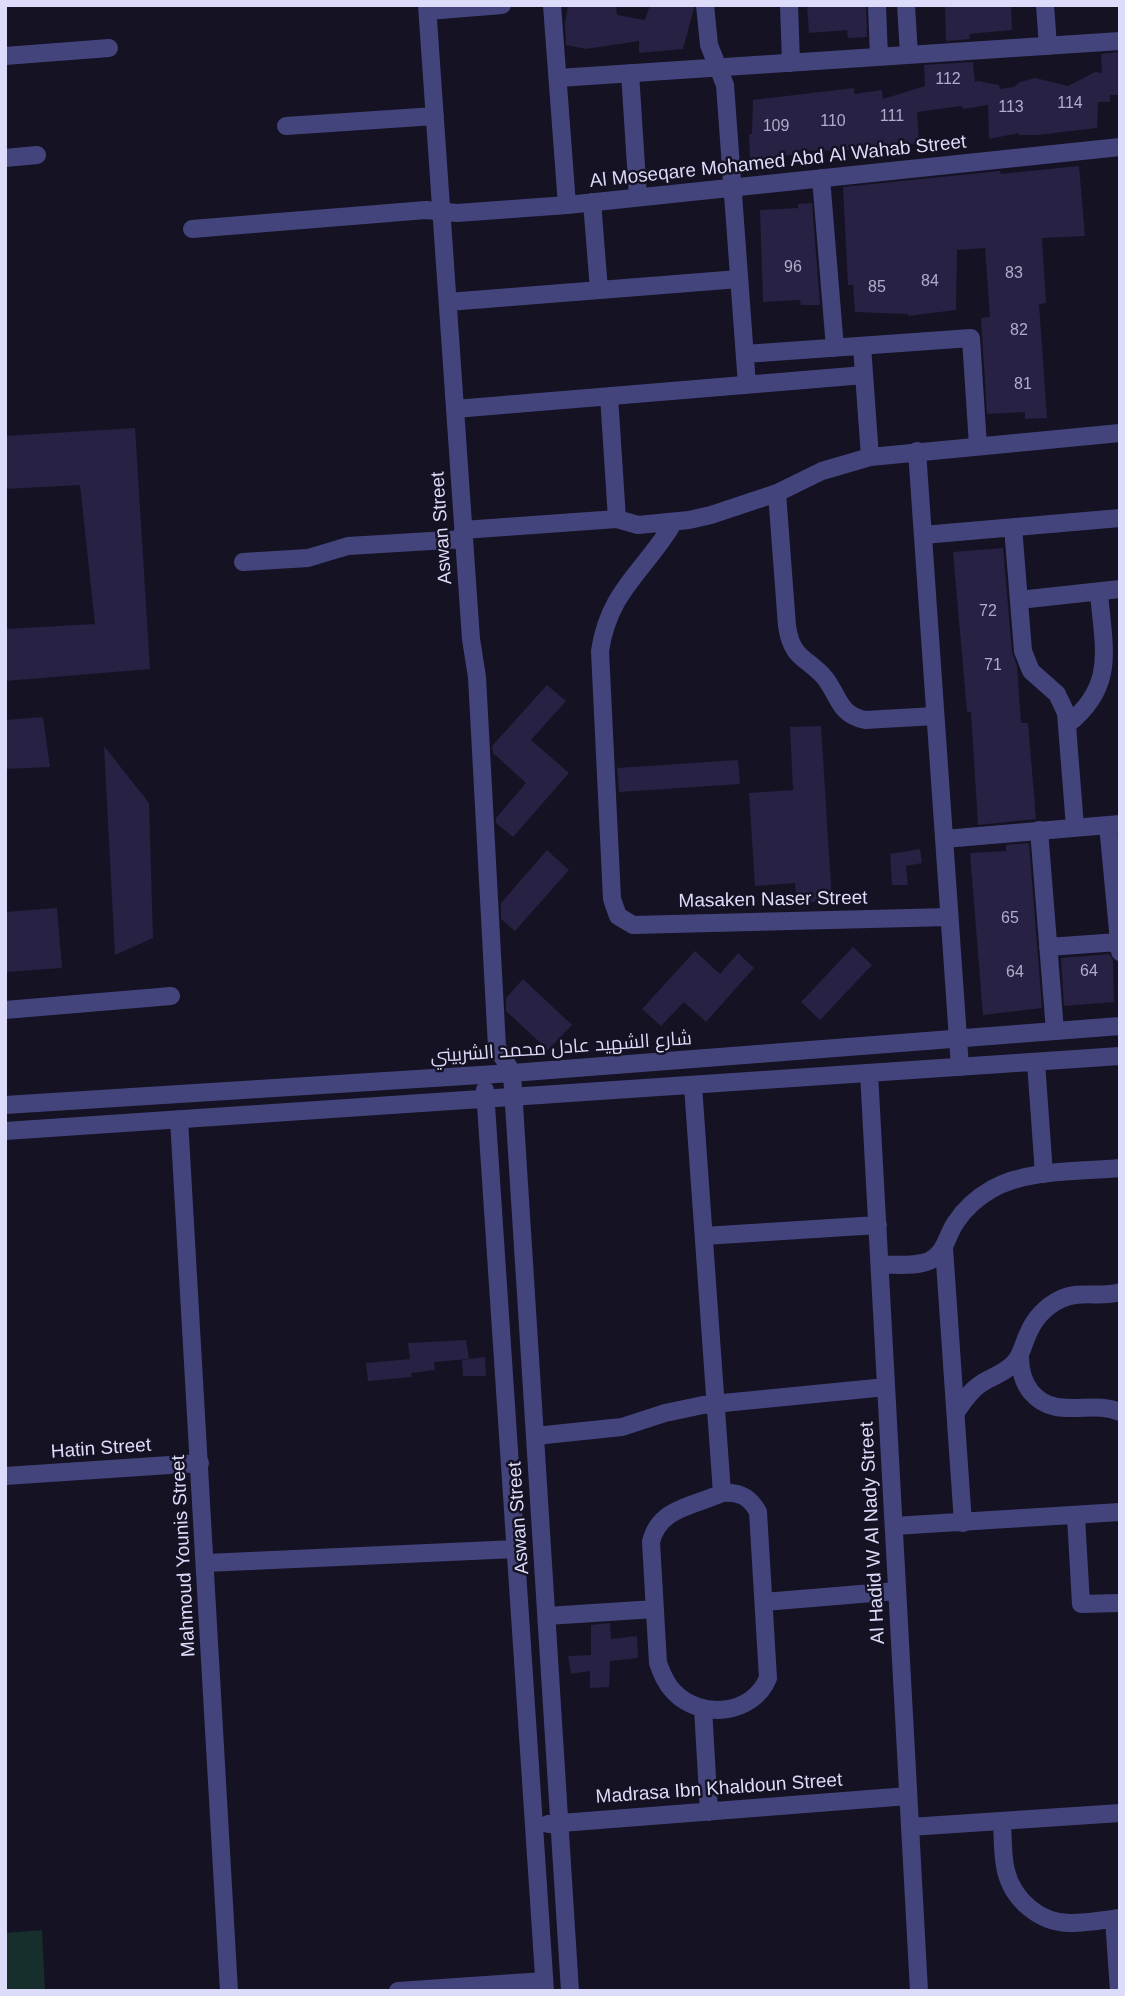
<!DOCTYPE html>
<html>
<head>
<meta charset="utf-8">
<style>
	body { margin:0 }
	#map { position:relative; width:1125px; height:1996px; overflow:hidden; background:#151224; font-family:Arial,sans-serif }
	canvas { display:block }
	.frame { position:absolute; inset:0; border:7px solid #dddbfa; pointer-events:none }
</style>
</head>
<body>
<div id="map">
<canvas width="1125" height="1996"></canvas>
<div class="frame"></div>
</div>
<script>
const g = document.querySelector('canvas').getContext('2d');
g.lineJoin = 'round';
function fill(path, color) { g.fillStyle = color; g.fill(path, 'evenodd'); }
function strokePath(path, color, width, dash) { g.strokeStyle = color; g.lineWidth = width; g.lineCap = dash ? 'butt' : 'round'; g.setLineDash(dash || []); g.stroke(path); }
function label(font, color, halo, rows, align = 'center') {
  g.font = font + ' Arial,Cairo,sans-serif'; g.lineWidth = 5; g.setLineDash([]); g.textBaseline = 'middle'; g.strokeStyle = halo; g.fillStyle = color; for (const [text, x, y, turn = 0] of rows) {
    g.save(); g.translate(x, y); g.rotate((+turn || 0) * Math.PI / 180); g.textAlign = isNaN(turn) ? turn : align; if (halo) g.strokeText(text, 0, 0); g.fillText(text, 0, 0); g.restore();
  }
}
fill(new Path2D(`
	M 42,1930 L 45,1991 L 5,1991 L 5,1933 Z`), '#162e2c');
fill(new Path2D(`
	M 568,5 L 616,5 L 617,15 L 645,20 L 650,5 L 694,5 L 694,8 L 683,49 L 639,53 L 639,41 L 586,49 L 566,45 L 565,24 Z
	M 807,5 L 866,5 L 867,37 L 848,38 L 847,30 L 809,33 Z
	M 945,5 L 1011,5 L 1012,30 L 969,34 L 970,39 L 946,41 Z
	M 1120,52 L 1120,95 L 1110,95 L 1110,102 L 1098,102 L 1097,128 L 1037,135 L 1019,135 L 1019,133 L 989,139 L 988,105 L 963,109 L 961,106 L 917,112 L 919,143 L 860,150 L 797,151 L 797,154 L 750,160 L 749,134 L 752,134 L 753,100 L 854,88 L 854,94 L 882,90 L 883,99 L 925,86 L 924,65 L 973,62 L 975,82 L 978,81 L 999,85 L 1000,89 L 1014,87 L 1020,82 L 1035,78 L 1068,86 L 1095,72 L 1102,73 L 1101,54 Z
	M 1079,166 L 1085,236 L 1042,238 L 1046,303 L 1039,304 L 1047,418 L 1025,419 L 1025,412 L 987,414 L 981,318 L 990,317 L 985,248 L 957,250 L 956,310 L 908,316 L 908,314 L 855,312 L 853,285 L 848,285 L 843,187 L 1000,171 L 1001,174 Z
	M 812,203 L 820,305 L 801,305 L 800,300 L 763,302 L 760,210 L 798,208 L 798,204 Z
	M 135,428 L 150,669 L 5,681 L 5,629 L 95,624 L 80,485 L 5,489 L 5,436 Z
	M 1003,548 L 1012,652 L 1017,666 L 1021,723 L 1028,723 L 1036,819 L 978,825 L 971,712 L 967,712 L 953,552 Z
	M 547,685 L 566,701 L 531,740 L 569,773 L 513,837 L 496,823 L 496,818 L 526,783 L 493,753 L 492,746 Z
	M 43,717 L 50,767 L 5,769 L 5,720 Z
	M 821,726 L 832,901 L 797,903 L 795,883 L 755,886 L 749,793 L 793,790 L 790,727 Z
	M 104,746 L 149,803 L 153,938 L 115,955 Z
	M 738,760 L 740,784 L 619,792 L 617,768 Z
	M 1029,843 L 1042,1008 L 983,1015 L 970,853 L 1006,851 L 1006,845 Z
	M 920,849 L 922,863 L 906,866 L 908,885 L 892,885 L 890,854 Z
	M 547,850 L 569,870 L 515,931 L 501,919 L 501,903 Z
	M 57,908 L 62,968 L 5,972 L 5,912 Z
	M 853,947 L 872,965 L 820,1020 L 801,1002 Z
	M 695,951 L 720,974 L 738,953 L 754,968 L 706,1022 L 684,1002 L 661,1026 L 642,1009 Z
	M 1109,954 L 1113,960 L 1114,1002 L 1064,1006 L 1061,958 Z
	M 523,979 L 572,1025 L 548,1050 L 506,1011 L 506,998 Z
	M 466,1340 L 469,1359 L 434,1362 L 435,1370 L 411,1373 L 412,1377 L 368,1381 L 366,1363 L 410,1359 L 408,1343 Z
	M 485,1357 L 486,1376 L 463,1376 L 462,1360 Z
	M 610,1623 L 611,1639 L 637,1636 L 638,1658 L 610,1661 L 609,1687 L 590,1688 L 590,1671 L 571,1674 L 568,1656 L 591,1655 L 591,1625 Z`), '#272143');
strokePath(new Path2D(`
	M 427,5 L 471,639 L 477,677 L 497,1047 L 512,1073 L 570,1991
	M 552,5 L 567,205
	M 705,5 L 709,45 L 725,85 L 747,385
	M 789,5 L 791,63
	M 877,5 L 879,57
	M 906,5 L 909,55
	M 1045,5 L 1048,46
	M 428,11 L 502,5
	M 5,56 L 109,48
	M 630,73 L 638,197
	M 558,78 L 1120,41
	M 286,126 L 435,116
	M 5,158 L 37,155
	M 821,178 L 835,348
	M 592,202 L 599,290
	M 192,229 L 426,210 L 457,213 L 567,205 L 1120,147
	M 448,302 L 739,279
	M 862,346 L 870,457
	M 745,354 L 971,338 L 978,446
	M 609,396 L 617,519
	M 455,409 L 864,375
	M 917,451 L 960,1067
	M 777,493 L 787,626 C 792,660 807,657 825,678 C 839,696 839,715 865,720 L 935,716
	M 674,522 C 645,571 609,590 600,651 L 612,899 L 618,916 L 633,925 L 949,917
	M 1013,527 L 1023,651 L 1031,671 L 1057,694 L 1066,713 L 1075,827
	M 463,530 L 617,519 L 638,525 L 689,520 L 711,515 L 777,493 L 822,471 L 870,457 L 1120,433
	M 923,535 L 1120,518
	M 243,562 L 308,558 L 348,546 L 464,539
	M 1019,600 L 1120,589
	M 1068,724 C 1117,685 1103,647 1099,592
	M 1108,825 L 1120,952
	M 1039,830 L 1055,1031
	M 944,839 L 1120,824
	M 1048,947 L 1118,942
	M 5,1010 L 171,996
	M 1036,1062 L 1044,1174
	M 869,1073 L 919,1991
	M 693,1086 L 722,1493
	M 485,1090 L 545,1991
	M 5,1105 L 512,1073 L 1120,1026
	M 179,1119 L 229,1991
	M 5,1131 L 1120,1056
	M 704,1236 L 878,1225
	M 944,1248 L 963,1523
	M 880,1265 C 895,1264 915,1267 929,1261 C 946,1253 946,1236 956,1222 C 965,1208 978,1197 992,1189 C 1026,1169 1080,1172 1120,1168
	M 1020,1356 C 1020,1369 1022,1381 1031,1392 C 1055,1421 1091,1399 1120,1412
	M 957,1411 C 964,1400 971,1390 982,1383 C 993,1376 1005,1373 1014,1363 C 1022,1355 1023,1344 1028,1334 C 1034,1319 1046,1306 1061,1299 C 1080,1290 1101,1298 1120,1292
	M 535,1436 L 622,1427 L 665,1413 L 703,1405 L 886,1387
	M 5,1476 L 200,1463
	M 722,1493 C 739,1491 750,1497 758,1512 L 768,1678 C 753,1715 701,1720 674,1692 C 666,1684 662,1674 658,1663 L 651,1542 C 659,1507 695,1506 722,1493 Z
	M 1076,1517 L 1081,1604 L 1120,1603
	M 894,1526 L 1120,1512
	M 206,1563 L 516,1549
	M 764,1602 L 897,1591
	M 547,1616 L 655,1609
	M 703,1708 L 709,1812
	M 1002,1821 C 1003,1837 1002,1855 1006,1871 C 1013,1900 1040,1923 1070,1923 C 1086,1923 1104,1920 1120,1918
	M 548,1824 L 908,1796
	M 910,1827 L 1120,1813
	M 1114,1919 L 1119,1991
	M 398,1991 L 544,1981`), '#44447d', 18);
label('16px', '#b0accc', null, [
	["112",948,80],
	["114",1070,104],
	["113",1011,108],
	["111",892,117],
	["110",833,122],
	["109",776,127],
	["96",793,268],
	["83",1014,274],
	["84",930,282],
	["85",877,288],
	["82",1019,331],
	["81",1023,385],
	["72",988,612],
	["71",993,666],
	["65",1010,919],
	["64",1089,972],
	["64",1015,973]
]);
label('19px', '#dddbfa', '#151224', [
	["Al Moseqare Mohamed Abd Al Wahab Street",778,162,-6],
	["Aswan Street",442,528,-94],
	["Masaken Naser Street",773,900,-1],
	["شارع الشهيد عادل محمد الشربيني",561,1048,-4],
	["Hatin Street",101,1449,-4],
	["Aswan Street",519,1518,-94],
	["Al Hadid W Al Nady Street",873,1533,-93],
	["Mahmoud Younis Street",184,1556,-93],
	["Madrasa Ibn Khaldoun Street",719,1789,-4]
]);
</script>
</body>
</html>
